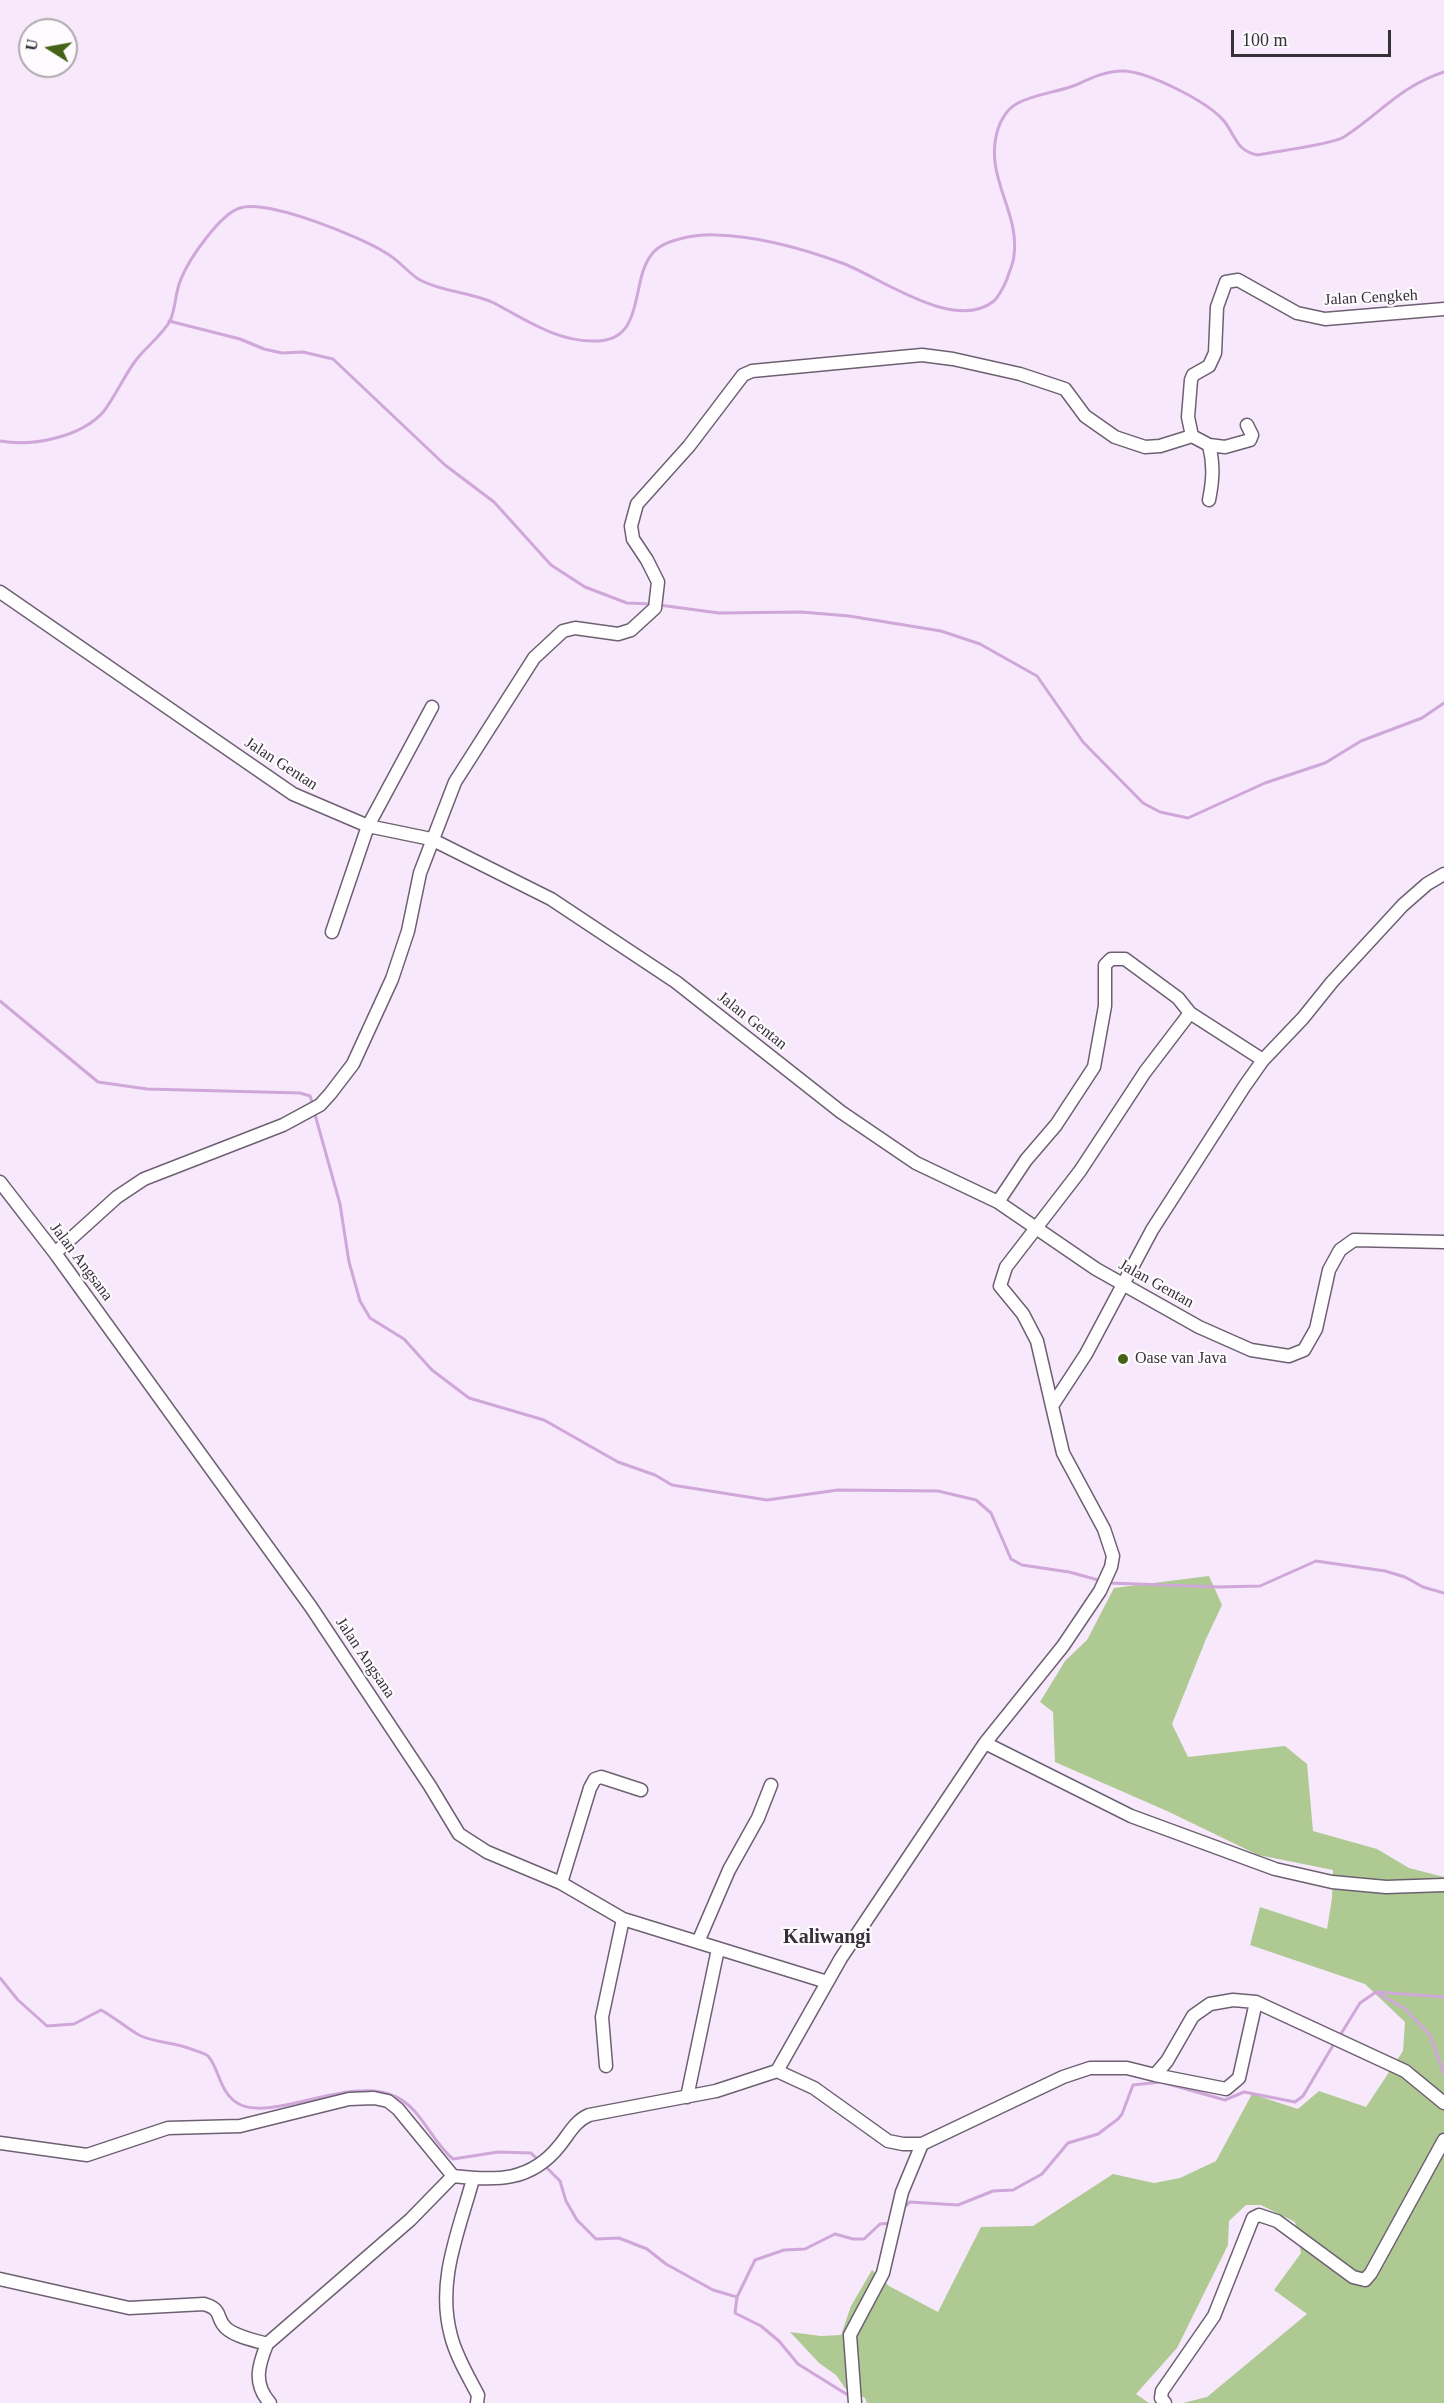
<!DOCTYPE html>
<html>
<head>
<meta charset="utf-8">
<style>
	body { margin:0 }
	#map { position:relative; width:1444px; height:2403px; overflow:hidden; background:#f8e8fc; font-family:Georgia,serif }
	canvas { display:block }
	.north { position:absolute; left:18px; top:18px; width:60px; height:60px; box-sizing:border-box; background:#fefbff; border:2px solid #aeaaaf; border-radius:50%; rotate:281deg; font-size:16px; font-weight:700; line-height:24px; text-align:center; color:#363038 }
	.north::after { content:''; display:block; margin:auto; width:21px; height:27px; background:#446318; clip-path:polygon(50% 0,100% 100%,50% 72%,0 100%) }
	.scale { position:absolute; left:1231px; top:30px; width:160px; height:27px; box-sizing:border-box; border:3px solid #363038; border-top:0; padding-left:8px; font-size:18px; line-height:21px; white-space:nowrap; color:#363038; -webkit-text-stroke:4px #fefbff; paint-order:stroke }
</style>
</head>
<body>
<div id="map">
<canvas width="1444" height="2403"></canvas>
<div class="north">U</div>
<div class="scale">100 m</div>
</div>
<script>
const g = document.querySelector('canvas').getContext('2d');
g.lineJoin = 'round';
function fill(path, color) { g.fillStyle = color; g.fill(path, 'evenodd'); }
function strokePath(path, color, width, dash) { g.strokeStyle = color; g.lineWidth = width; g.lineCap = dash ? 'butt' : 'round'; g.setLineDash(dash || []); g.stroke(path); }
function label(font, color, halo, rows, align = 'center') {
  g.font = font + ' Georgia,serif'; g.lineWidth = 4.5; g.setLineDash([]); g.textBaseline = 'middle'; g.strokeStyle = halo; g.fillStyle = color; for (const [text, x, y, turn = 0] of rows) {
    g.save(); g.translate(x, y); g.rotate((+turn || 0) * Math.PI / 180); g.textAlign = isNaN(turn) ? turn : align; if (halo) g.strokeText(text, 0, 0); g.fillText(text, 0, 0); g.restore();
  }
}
fill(new Path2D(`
	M 1209,1576 L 1222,1605 L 1206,1639 L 1172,1724 L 1188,1757 L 1285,1746 L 1307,1764 L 1313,1831 L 1377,1849 L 1409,1868 L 1444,1877 L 1444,2403 L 1183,2403 L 1207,2397 L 1307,2314 L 1274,2290 L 1301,2253 L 1295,2222 L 1261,2205 L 1246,2205 L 1229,2221 L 1228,2245 L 1177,2348 L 1136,2394 L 1149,2403 L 867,2403 L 865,2398 L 845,2388 L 836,2375 L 819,2363 L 790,2332 L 821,2336 L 841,2335 L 851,2306 L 872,2270 L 889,2286 L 938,2312 L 981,2227 L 1033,2226 L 1113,2174 L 1154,2183 L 1180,2178 L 1216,2161 L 1252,2094 L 1298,2109 L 1319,2091 L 1366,2107 L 1403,2051 L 1405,2022 L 1365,1984 L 1250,1945 L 1260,1907 L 1327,1929 L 1332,1898 L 1333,1870 L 1258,1855 L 1167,1811 L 1055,1762 L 1053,1712 L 1040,1702 L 1065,1661 L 1087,1640 L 1114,1588 Z`), '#aeca92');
strokePath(new Path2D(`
	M 169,321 L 240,339 L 264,349 L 282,353 L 303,352 L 333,359 L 445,465 L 494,502 L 551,565 L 585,587 L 627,603 L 652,604
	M 0,441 C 32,447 82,437 104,411 C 116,395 124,376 136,360 C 146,347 162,335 170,321 C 176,308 175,292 181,279 C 189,259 220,214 240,208 C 268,199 361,237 386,253 C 399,260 408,273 420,280 C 442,292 471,292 494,303 C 526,320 559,343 598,341 C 646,339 630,280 652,254 C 663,239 698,234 716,235 C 759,236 801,248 842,263 C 880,277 954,333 994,301 C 999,296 1004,286 1007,279 C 1009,272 1014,262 1014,255 C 1020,211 983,176 998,129 C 1001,119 1008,108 1018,103 C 1035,94 1058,92 1076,85 C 1091,78 1108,70 1125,71 C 1150,73 1207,101 1224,121 C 1236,136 1236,151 1258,155 C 1277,151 1330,145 1344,137 C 1381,113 1399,87 1444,72
	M 659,605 L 719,613 L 801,612 L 849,616 L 941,631 L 980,644 L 1037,676 L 1083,742 L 1143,803 L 1160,812 L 1188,818 L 1265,783 L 1325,763 L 1361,741 L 1422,718 L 1444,703
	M 0,1001 L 98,1082 L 147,1089 L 300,1093 L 310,1096 L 313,1105
	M 314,1111 L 340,1204 L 349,1262 L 360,1301 L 370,1318 L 404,1339 L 432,1370 L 469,1398 L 544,1420 L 618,1462 L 655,1475 L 672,1485 L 767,1500 L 838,1490 L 938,1491 L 976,1500 L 991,1513 L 1011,1559 L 1022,1565 L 1069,1572 L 1102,1581
	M 1109,1583 L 1219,1587 L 1260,1586 L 1316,1561 L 1385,1571 L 1405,1577 L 1423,1587 L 1444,1593
	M 0,1978 L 18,2000 L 47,2026 L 74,2024 L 101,2010 C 114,2017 125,2027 139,2035 C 154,2043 175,2042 191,2049 C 196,2051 205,2053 208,2056 C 220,2069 219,2095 241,2105 C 275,2120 351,2076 394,2096 C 421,2107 431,2141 453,2159 L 498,2152 L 531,2153 L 538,2160
	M 1377,1993 L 1404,2008 L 1430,2035 L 1444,2074
	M 1339,2037 L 1360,2003 L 1376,1992 L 1444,1997
	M 543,2164 L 560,2181 L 566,2201 L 577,2220 L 596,2239 L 619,2238 L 647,2249 L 666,2264 L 713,2290 L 737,2297 L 735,2313 L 761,2326 L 779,2341 L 798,2364 L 851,2397
	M 903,2208 L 910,2202 L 958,2205 L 993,2191 L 1013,2190 L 1042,2174 L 1068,2143 L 1098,2134 L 1118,2119 L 1122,2114 L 1133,2085 L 1161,2082 L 1225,2100 L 1244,2092 L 1295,2102 L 1303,2096 L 1335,2042
	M 737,2297 L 755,2260 L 784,2250 L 805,2249 L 835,2234 L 853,2239 L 864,2239 L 880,2224 L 892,2223`), '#cfa7d9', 3);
const minor = new Path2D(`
	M 1192,436 L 1188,417 L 1191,380 L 1193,375 L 1209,366 L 1215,353 L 1217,307 L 1226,282 L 1238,280 L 1297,313 L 1325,319 L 1444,309
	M 1192,436 L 1209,445 C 1214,465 1213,480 1209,500
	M 1209,445 L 1225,447 L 1250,440 L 1252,435 L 1247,425
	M 0,592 L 293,794 L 368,826 L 431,839 L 551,899 L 676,982 L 841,1112 L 916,1163 L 998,1202 L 1096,1269 L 1199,1327 L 1251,1350 L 1289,1356 L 1304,1350 L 1316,1329 L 1329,1270 L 1340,1250 L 1354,1240 L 1444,1242
	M 332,932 L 368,826 L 432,707
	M 1190,1013 L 1263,1060
	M 0,1182 L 55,1253 L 311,1607 L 430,1786 L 459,1834 L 487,1852 L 561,1883 L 623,1919 L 827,1982
	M 998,1202 L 1026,1160 L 1056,1125 L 1094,1067 L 1105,1006 L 1105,965 L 1111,959 L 1125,959 L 1178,998 L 1190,1013 L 1145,1072 L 1080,1171 L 1006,1267 L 1000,1286 L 1023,1314 L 1037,1341 L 1052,1406
	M 55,1253 L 117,1197 L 144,1179 L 283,1125 L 320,1105 L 330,1094 L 353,1064 L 392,979 L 408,931 L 420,873 L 455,782 L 534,658 L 563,631 L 575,628 L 618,634 L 631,630 L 655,608 L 658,582 L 647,560 L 633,539 L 631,526 L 637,504 L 689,446 L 743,375 L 752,371 L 922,355 L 953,359 L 1020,374 L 1065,389 L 1085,416 L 1115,437 L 1145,447 L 1160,446 L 1192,436
	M 985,1743 L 1063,1646 L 1100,1591 L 1111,1567 L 1113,1556 L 1104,1529 L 1063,1453 L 1052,1406 L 1086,1354 L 1152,1230 L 1244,1087 L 1263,1060 L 1303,1018 L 1332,982 L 1403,905 L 1427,884 L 1444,874
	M 561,1883 L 590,1788 L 595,1779 L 601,1777 L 641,1790
	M 698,1942 L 729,1870 L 758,1818 L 771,1785
	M 606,2066 L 602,2017 L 623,1919
	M 777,2071 L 814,2088 L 888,2141 L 903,2144 L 922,2144 L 1063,2077 L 1090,2068 L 1127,2068 L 1155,2075 L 1167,2061 L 1193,2016 L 1210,2004 L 1233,2000 L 1256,2002 L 1405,2071 L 1444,2103
	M 1155,2075 L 1226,2089 L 1239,2078 L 1256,2002
	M 687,2097 L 718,1949
	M 0,2143 L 87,2155 L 168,2128 L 240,2126 L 349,2099 L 374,2098 L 388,2101 L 398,2109 L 453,2176 C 496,2181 531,2182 560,2145 C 569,2134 575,2121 589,2115 L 716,2091 L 777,2071 L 841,1958 L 985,1743 L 1131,1816 L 1275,1869 L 1332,1882 L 1386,1887 L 1444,1885
	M 473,2179 C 459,2231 436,2281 451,2336 C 456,2356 468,2376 478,2395 L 477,2403
	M 0,2279 L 129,2308 L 204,2304 C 224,2310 215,2318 226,2328 C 236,2337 254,2340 267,2344
	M 270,2403 C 253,2384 258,2366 267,2344 L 410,2220 L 453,2176
	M 855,2403 L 850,2335 L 883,2273 L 902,2192 L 922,2144
	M 1165,2403 L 1161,2398 L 1162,2391 L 1214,2316 L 1253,2218 L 1259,2215 L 1277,2221 L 1353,2277 L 1365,2280 L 1371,2273 L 1444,2140`);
strokePath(minor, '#6d6071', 15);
strokePath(minor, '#fff', 12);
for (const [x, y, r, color] of [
	[1123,1359,6,"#446318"]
]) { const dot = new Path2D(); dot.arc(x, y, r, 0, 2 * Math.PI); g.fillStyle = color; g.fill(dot); strokePath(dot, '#fefbff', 2); }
label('16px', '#363038', '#fefbff', [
	["Jalan Cengkeh",1371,298,-3],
	["Jalan Gentan",281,764,33],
	["Jalan Gentan",752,1021,38],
	["Jalan Angsana",81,1262,53],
	["Jalan Gentan",1156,1284,29],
	["Jalan Angsana",365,1658,56]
]);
label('16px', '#363038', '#fefbff', [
	["Oase van Java",1135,1359]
], 'left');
label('bold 20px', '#363038', '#fefbff', [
	["Kaliwangi",827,1938]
]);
</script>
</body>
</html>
